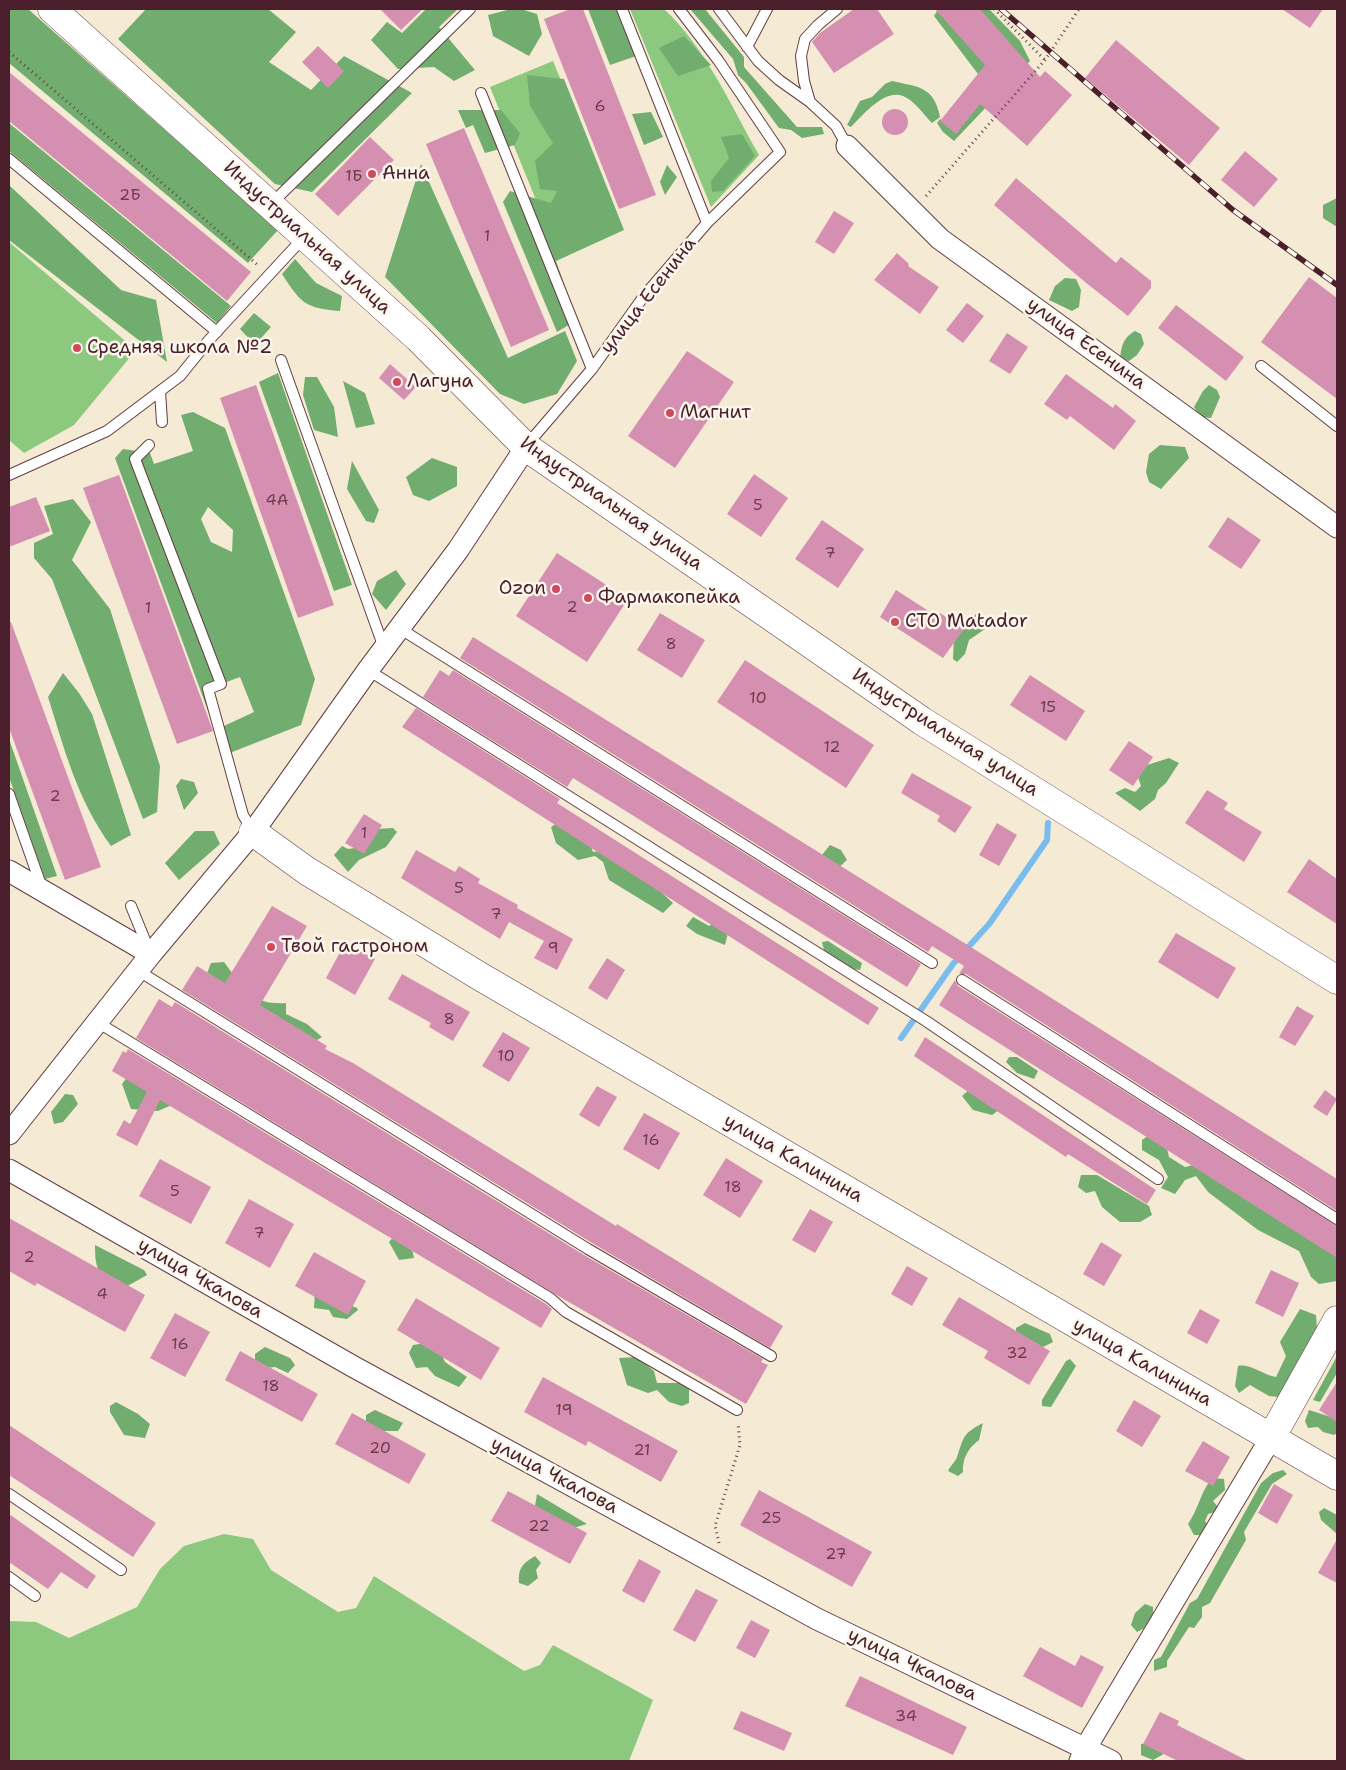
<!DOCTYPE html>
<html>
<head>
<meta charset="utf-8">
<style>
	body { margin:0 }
	#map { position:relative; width:1346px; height:1770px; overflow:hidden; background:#f5ead3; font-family:"Shantell Sans",sans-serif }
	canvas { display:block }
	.frame { position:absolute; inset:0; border:10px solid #4a1f2b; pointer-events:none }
</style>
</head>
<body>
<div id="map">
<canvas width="1346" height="1770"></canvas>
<div class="frame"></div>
</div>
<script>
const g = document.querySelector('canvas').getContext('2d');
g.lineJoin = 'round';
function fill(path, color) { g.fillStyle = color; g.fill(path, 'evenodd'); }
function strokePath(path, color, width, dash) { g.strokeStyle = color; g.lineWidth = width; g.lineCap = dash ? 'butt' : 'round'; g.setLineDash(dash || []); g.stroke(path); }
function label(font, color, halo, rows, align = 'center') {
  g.font = font + ' "Shantell Sans",sans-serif'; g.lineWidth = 5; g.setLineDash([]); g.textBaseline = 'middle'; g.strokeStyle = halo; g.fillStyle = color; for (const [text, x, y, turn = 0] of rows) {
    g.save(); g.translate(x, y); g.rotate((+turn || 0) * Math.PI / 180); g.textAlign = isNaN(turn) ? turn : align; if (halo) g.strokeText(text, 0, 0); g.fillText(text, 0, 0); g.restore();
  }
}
fill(new Path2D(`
	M 630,9 L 664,9 C 706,48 731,106 759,155 L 711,207 Z
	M 553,61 L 617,217 L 553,242 L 490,87 Z
	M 9,242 L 136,350 L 74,425 L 24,453 L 9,440 Z
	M 224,1534 L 253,1539 L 271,1570 L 338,1612 L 356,1608 L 374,1576 L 524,1671 L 540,1665 L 553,1645 L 653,1700 L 629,1761 L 9,1761 L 9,1621 L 36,1622 L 69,1638 L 137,1607 L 160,1569 L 184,1546 Z`), '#8cc97f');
fill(new Path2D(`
	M 9,9 L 28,9 L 278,230 L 248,263 L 9,63 Z
	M 146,9 L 268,9 L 296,32 L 269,62 L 311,90 L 344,56 L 412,93 L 312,192 L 275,184 L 118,39 Z
	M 426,9 L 458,9 L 439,27 L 475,70 L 454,81 L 434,67 L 398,69 L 371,40 L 387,22 L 402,33 Z
	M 511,9 L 521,9 L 537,14 L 542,34 L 529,56 L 493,36 L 488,15 Z
	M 588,9 L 619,9 L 645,53 L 610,65 Z
	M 690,9 L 705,9 L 744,57 L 744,67 L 797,127 L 822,127 L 824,134 L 802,138 L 791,130 L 779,128 L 746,83 L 738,75 L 733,59 Z
	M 978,9 L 989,9 L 1020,41 L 1030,61 L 954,141 L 943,132 L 937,123 L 940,119 L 956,131 L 978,74 L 934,16 L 937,11 L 1020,59 Z
	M 684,36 L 711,65 L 678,76 L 659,48 Z
	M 527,75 L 564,79 L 624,230 L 556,261 L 577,320 L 557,332 L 503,202 L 510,191 L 551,203 L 557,191 L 540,189 L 535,161 L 553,143 L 530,106 Z
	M 892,81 C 918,87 934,86 940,117 L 932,123 C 924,115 914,100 903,96 C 884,89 863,115 851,127 L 847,125 L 860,101 L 872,97 L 885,84 Z
	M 458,110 L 501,110 L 520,133 L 515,145 L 485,153 L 473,125 L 466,128 Z
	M 651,112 L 663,137 L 644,145 L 632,114 Z
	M 9,123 L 231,306 L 217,323 L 9,151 Z
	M 742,134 L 755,156 L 723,191 L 712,192 L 711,181 L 729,158 L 721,137 Z
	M 421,164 L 508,358 L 565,331 L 577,361 L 557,394 L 524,404 L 500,394 L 385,277 Z
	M 667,165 L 677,177 L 665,195 L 660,182 Z
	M 9,185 L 121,290 L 156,300 L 167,362 L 9,240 Z
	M 1337,198 L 1337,227 L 1323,218 L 1323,205 Z
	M 295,259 L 316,283 L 342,296 L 340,311 C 304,308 301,303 282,274 Z
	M 1065,278 L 1076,279 L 1081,290 L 1079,307 L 1072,311 L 1049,300 L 1055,286 Z
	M 254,313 L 271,327 L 255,345 L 240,329 Z
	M 1135,331 L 1141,334 L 1144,344 L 1137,355 L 1129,361 L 1120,358 C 1122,345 1123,338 1135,331 Z
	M 278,373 L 352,585 L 334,591 L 259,382 Z
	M 305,377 L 317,377 L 334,407 L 338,437 L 314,430 L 303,395 Z
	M 343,381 L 365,393 L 375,424 L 356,428 Z
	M 1209,385 L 1217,390 L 1220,397 L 1211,418 L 1200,417 L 1194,407 L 1203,391 Z
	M 193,412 L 225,428 L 315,679 L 301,725 L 222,756 L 215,730 L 115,458 L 123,449 L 150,453 L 154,464 L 193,451 L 181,415 ZM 208,507 L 233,530 L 232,552 L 211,542 L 201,519 ZM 240,677 L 254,712 L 224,726 L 208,689 Z
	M 1160,445 L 1185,447 L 1189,458 L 1161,489 L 1149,482 L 1146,472 L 1149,454 Z
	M 432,458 L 457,467 L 457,486 L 429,501 L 413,495 L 406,477 Z
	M 352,461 L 379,510 L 374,523 L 366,521 L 347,489 Z
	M 73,499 L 91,522 L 72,560 L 110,609 L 160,766 L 157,812 L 143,819 L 52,579 L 34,558 L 34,543 L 53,534 L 44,506 Z
	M 396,570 L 406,584 L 386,610 L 372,594 L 377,581 Z
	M 978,612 L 986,618 L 985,629 L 969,640 L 965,654 L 957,662 L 953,659 L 954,636 Z
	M 63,673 L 79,693 L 92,714 L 131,835 L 111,846 C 77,799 65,751 48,697 Z
	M 9,739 L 57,876 L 45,879 L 9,777 Z
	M 1169,758 L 1179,763 L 1166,783 L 1158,790 L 1155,799 L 1140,811 L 1115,793 L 1125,788 L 1135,792 L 1141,786 L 1137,774 L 1141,767 Z
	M 181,779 L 194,782 L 198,793 L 184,810 L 176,786 Z
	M 559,822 L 589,841 L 593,852 L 609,850 L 651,883 L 673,903 L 663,913 L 609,880 L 603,862 L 595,856 L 578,860 L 556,843 L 551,827 Z
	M 393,828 L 397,832 L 386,847 L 359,860 L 348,872 L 334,855 L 342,846 L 348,849 L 362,847 L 376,829 Z
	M 195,831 L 214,831 L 220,844 L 179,880 L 165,863 Z
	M 830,845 L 841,850 L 847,860 L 836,870 L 818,860 Z
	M 693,917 L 709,926 L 718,920 L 729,929 L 725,945 L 697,934 L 686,926 Z
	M 828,941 L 862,963 L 860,970 L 853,969 L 824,950 L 822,942 Z
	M 224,962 C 242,986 252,1006 286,1003 L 286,1014 L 307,1024 L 322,1037 L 307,1046 L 206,976 L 211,963 Z
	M 1009,1057 L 1017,1057 L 1038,1071 L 1034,1079 L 1017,1073 L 1006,1062 Z
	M 130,1073 L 174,1104 L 158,1111 L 131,1109 L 122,1084 Z
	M 971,1088 L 999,1110 L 992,1115 L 973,1110 L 962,1096 Z
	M 65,1094 L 73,1095 L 78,1104 L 63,1122 L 54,1124 L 51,1112 Z
	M 1152,1133 L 1166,1144 L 1169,1157 L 1185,1167 L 1198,1164 L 1337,1254 L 1337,1281 L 1319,1284 L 1311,1277 L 1299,1251 L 1258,1230 L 1208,1192 L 1196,1176 L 1185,1180 L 1175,1194 L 1161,1188 L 1168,1177 L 1159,1160 L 1142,1150 L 1142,1140 Z
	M 1081,1175 L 1097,1175 L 1149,1206 L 1152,1215 L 1140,1222 L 1120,1222 L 1102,1207 L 1095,1191 L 1086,1193 L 1078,1187 Z
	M 394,1236 L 412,1249 L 414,1258 L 399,1260 L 389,1242 Z
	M 95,1245 L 144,1270 L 147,1275 L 124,1288 C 99,1276 95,1273 95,1245 Z
	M 315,1291 L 357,1308 L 358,1310 L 347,1319 L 333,1317 L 329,1310 L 314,1308 Z
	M 1300,1309 L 1316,1315 L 1318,1346 L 1297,1369 L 1278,1397 L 1269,1396 L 1250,1385 L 1239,1393 L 1235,1386 L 1238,1366 C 1250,1363 1263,1375 1276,1377 L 1286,1356 L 1280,1342 Z
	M 1025,1323 L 1050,1334 L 1053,1342 L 1039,1349 L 1016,1333 L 1016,1328 Z
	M 426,1343 L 439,1349 L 445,1362 L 467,1377 L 459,1387 L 435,1376 L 427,1367 L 416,1368 L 409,1353 L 413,1345 Z
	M 265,1347 L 290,1358 L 295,1365 L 288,1373 L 275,1367 L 259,1369 L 255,1364 L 255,1354 Z
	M 1337,1356 L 1337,1373 L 1320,1402 L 1313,1400 Z
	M 637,1357 L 654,1371 L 657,1383 L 684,1383 L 689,1388 L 689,1403 L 682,1406 L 669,1402 L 657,1390 L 648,1393 L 627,1385 L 619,1358 Z
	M 1070,1359 L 1076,1366 L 1051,1407 L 1042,1406 L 1042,1400 L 1066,1361 Z
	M 116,1402 L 138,1414 L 150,1424 L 145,1438 L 124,1435 L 110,1412 L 110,1406 Z
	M 375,1410 L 403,1423 L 398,1431 L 381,1431 L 366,1424 L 366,1415 Z
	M 1309,1410 L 1337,1419 L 1337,1433 L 1334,1435 L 1323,1432 L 1318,1427 L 1308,1428 L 1305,1421 Z
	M 983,1423 L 979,1440 C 968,1448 962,1459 963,1472 L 958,1476 L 948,1471 C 950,1466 956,1461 957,1457 C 964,1437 962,1434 983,1423 Z
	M 1283,1470 L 1287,1474 L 1272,1484 L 1244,1532 L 1246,1540 L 1210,1603 L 1202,1607 L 1202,1617 L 1194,1628 L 1189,1627 L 1167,1661 L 1167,1667 L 1154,1671 L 1154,1660 L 1161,1657 L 1190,1603 L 1197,1599 L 1261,1483 L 1273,1473 Z
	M 1212,1478 L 1224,1479 L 1225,1490 L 1213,1501 L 1218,1507 L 1215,1512 L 1208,1514 L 1205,1521 L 1209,1527 L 1200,1535 L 1194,1535 L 1188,1524 C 1198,1510 1201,1491 1212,1478 Z
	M 537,1494 L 587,1524 L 559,1532 L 534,1512 Z
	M 1324,1508 L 1337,1515 L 1337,1534 L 1321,1520 L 1319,1512 Z
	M 535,1556 L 541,1563 L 536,1570 L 538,1578 L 528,1586 L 519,1583 C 518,1567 523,1564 535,1556 Z
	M 1145,1604 L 1153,1607 L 1153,1615 L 1143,1629 L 1137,1632 L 1131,1625 L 1135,1613 Z
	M 1155,1743 L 1167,1750 L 1162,1755 L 1153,1760 L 1141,1755 L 1141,1744 Z`), '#71ad6e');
strokePath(new Path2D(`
	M 901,1038 L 953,964 L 990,923 L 1047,840 L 1048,823`), '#79bdef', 6);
fill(new Path2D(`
	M 380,9 L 423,9 L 401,30 Z
	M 570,9 L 583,9 L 656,195 L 619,209 L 544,19 Z
	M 854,9 L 877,9 L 894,34 L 834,73 L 812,42 L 820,33 Z
	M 935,9 L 980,9 L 1040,77 L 1045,71 L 1072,95 L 1027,146 L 980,104 L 956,134 L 940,121 L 985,65 Z
	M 1282,9 L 1323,9 L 1310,28 Z
	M 1116,40 L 1220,128 L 1189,165 L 1085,78 Z
	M 318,46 L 344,71 L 328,88 L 302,62 Z
	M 9,72 L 251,272 L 227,301 L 9,121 Z
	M882 122a13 13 0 1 1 26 0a13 13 0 1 1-26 0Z
	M 464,128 L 549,330 L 511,347 L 426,144 Z
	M 370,137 L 394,160 L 338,216 L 315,194 Z
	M 1245,151 L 1278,179 L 1254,207 L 1221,180 Z
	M 1016,178 L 1116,263 L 1121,257 L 1151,281 L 1151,288 L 1128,316 L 1085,282 L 994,205 Z
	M 834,211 L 854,223 L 834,254 L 815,242 Z
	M 897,253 L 909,264 L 908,266 L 939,287 L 920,314 L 874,280 Z
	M 1309,277 L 1337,298 L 1337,399 L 1261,342 Z
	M 967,303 L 984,316 L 963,343 L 946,330 Z
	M 1176,305 L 1244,357 L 1226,381 L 1158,328 Z
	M 1007,333 L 1028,347 L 1010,374 L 989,361 Z
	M 687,351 L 734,382 L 675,468 L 628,436 Z
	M 390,364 L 416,387 L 404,400 L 379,378 Z
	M 1066,374 L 1113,408 L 1115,404 L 1136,421 L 1114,450 L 1070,416 L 1067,420 L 1044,404 Z
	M 256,385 L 334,605 L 298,618 L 220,398 Z
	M 754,474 L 788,498 L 761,537 L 727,514 Z
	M 119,475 L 213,731 L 177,744 L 83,488 Z
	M 36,497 L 50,531 L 9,547 L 9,507 Z
	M 1228,517 L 1261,540 L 1241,569 L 1208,547 Z
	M 822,520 L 864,549 L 838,588 L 795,559 Z
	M 557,553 L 628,599 L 587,662 L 516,616 Z
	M 896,590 L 938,617 L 940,613 L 964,629 L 943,658 L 880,617 Z
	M 660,613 L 705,640 L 682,678 L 637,650 Z
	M 9,622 L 11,622 L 101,867 L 65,880 L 9,728 Z
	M 473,637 L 974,949 L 1337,1179 L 1337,1211 L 966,974 L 959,974 L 964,966 L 932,946 L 928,952 L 460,658 Z
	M 745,660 L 874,745 L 846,788 L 717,702 Z
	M 440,670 L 449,676 L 453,670 L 921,964 L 907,987 L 573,778 L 567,787 L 423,697 Z
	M 1030,675 L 1085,711 L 1066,741 L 1010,705 Z
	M 416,708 L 560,799 L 557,803 L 879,1008 L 868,1025 L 402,727 Z
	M 1129,741 L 1153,757 L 1133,786 L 1109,770 Z
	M 912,773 L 972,807 L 955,833 L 937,821 L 940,816 L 901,793 Z
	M 1207,790 L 1228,803 L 1224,809 L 1262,832 L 1244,862 L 1185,823 Z
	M 364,814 L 382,825 L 364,854 L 345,843 Z
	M 997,823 L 1017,835 L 999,866 L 979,855 Z
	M 416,850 L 455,872 L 459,866 L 480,879 L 478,883 L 518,905 L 517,908 L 573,939 L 557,970 L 534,958 L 544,941 L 509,922 L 500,939 L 401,878 Z
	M 1309,859 L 1337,879 L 1337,924 L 1287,892 Z
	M 272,906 L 307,926 L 260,1005 L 327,1046 L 325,1049 L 353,1063 L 616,1226 L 617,1224 L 783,1326 L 770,1348 L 592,1243 L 182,990 L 197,966 L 225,983 Z
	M 1176,933 L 1236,968 L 1218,999 L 1158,962 Z
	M 345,943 L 375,959 L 355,995 L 326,978 Z
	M 607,958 L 625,970 L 607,1000 L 588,988 Z
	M 402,974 L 470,1012 L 453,1041 L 429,1027 L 431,1023 L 388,999 Z
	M 955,980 L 958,986 L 1337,1226 L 1337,1258 L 939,1005 Z
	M 159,999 L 172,1007 L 175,1002 L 584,1255 L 763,1359 L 761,1362 L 768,1365 L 746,1404 L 560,1297 L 136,1038 Z
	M 1297,1006 L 1314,1016 L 1295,1046 L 1279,1037 Z
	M 503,1032 L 530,1048 L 509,1082 L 482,1066 Z
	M 925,1037 L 1156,1190 L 1147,1204 L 1068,1154 L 1066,1157 L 914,1056 Z
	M 128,1049 L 546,1304 L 552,1309 L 541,1328 L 160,1100 L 137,1146 L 116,1135 L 124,1120 L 130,1124 L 147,1092 L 112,1071 L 123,1051 L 126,1053 Z
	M 597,1086 L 617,1097 L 599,1127 L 579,1115 Z
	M 1325,1090 L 1337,1099 L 1327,1116 L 1313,1107 Z
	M 644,1113 L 680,1133 L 659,1170 L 623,1149 Z
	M 726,1158 L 763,1181 L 740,1218 L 703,1195 Z
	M 160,1159 L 211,1187 L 191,1224 L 139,1196 Z
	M 249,1199 L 294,1224 L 270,1268 L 225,1243 Z
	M 810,1209 L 833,1222 L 815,1253 L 792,1240 Z
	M 9,1218 L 145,1295 L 125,1332 L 37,1283 L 35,1286 L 9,1271 Z
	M 1101,1242 L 1122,1255 L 1104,1286 L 1083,1274 Z
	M 314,1252 L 366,1281 L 348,1315 L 295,1286 Z
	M 907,1266 L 928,1278 L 912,1306 L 891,1294 Z
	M 1271,1270 L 1299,1283 L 1283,1317 L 1255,1303 Z
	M 959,1297 L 1050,1351 L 1029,1385 L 984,1358 L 988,1351 L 942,1325 Z
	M 416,1298 L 500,1348 L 481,1380 L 397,1330 Z
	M 1200,1309 L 1220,1320 L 1207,1344 L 1187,1333 Z
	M 175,1313 L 210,1332 L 185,1377 L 150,1358 Z
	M 240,1351 L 318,1394 L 302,1422 L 225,1380 Z
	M 543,1377 L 678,1451 L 661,1482 L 588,1441 L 586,1446 L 524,1412 Z
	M 1337,1382 L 1337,1422 L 1319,1410 Z
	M 1134,1400 L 1161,1416 L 1142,1447 L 1116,1431 Z
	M 352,1413 L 426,1454 L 409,1484 L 335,1444 Z
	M 9,1425 L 156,1523 L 133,1557 L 9,1475 Z
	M 1203,1441 L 1230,1457 L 1213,1486 L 1185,1471 Z
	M 1274,1484 L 1293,1495 L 1277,1524 L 1258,1513 Z
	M 759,1490 L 872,1552 L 852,1587 L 740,1525 Z
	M 508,1491 L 587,1533 L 570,1564 L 491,1521 Z
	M 9,1514 L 96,1576 L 87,1589 L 61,1572 L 48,1589 L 9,1562 Z
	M 1337,1539 L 1337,1583 L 1318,1573 Z
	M 639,1559 L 661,1571 L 644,1603 L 622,1591 Z
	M 696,1589 L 718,1600 L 695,1642 L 673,1630 Z
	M 751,1620 L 770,1630 L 755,1658 L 736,1648 Z
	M 1040,1647 L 1075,1666 L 1081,1655 L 1104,1667 L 1082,1708 L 1023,1676 Z
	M 860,1676 L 967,1727 L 953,1755 L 845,1706 Z
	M 741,1711 L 792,1733 L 784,1751 L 733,1729 Z
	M 1160,1712 L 1179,1721 L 1177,1725 L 1248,1761 L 1178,1761 L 1143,1744 Z`), '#d590b1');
const lane = new Path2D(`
	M 622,9 L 707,223
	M 719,9 L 758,61 L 779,80 L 810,102
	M 837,9 L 818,25 L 805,39 L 801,56 L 804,81 L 810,102 L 836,126 L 847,146
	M 747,47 L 767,9
	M 481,93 L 592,369
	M 9,159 L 217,332
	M 271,204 L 470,9
	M 281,360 L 384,648
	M 1261,366 L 1337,426
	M 160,391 L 162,422
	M 149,445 L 135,459 L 221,684 L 208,689 L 243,815 L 252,830
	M 526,446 L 592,369 L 644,296 L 707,223 L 780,152 L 718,60 L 679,9
	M 9,475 L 107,431 L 180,376 L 209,340 L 305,236
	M 399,628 L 932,963
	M 368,670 L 926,1021 L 1158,1179
	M 9,794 L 42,888
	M 131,906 L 149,950
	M 137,970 L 588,1249 L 771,1356
	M 962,980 L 1337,1219
	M 97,1022 L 550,1298 L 566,1312 L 737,1410
	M 9,1494 L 121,1570
	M 9,1577 L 35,1596`);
const street = new Path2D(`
	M 847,146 L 940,239 L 1337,527
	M 9,871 L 151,954
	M 9,1134 L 151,954 L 253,832 L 368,670 L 458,550 L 526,447
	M 9,1170 L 354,1367 L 817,1619 L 1111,1761
	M 1080,1761 L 1085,1749 L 1271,1438`);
const secondary = new Path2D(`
	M 52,9 L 418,338 L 526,447 L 922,721 L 1337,980
	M 253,832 L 307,871 L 481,977 L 1337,1476
	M 1271,1438 L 1337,1320`);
strokePath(lane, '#643d44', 12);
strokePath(street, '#643d44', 23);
strokePath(secondary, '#643d44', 29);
strokePath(new Path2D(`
	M 994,9 L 1045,60
	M 9,52 L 259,266
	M 926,196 L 1045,60 L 1079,9
	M 719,1543 L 715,1526 L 740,1445 L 738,1423`), '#643d44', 3, [1, 4]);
strokePath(lane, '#fff', 10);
strokePath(street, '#fff', 21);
strokePath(secondary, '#fff', 28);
const rail = new Path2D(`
	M 1001,9 L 1233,210 L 1337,285`);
strokePath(rail, '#4a1f2b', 5.5);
strokePath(rail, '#fbf7ec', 4, [11]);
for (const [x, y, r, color] of [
	[372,174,5,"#d1495b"],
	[77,348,5,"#d1495b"],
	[397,382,5,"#d1495b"],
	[670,413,5,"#d1495b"],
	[556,589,5,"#d1495b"],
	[588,598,5,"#d1495b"],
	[895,622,5,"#d1495b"],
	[271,947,5,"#d1495b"]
]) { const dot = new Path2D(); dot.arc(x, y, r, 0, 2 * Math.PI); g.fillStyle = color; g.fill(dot); strokePath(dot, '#fbf7ec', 2); }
label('16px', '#6d3b4c', null, [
	["6",600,107],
	["1Б",354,177],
	["2Б",130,196],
	["1",487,237],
	["4А",277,501],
	["5",758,506],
	["7",830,554],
	["2",572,608],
	["1",148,609],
	["8",671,645],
	["10",758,699],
	["15",1048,708],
	["12",832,748],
	["2",55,797],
	["1",364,834],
	["5",459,889],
	["7",496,915],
	["9",553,949],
	["8",449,1020],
	["10",506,1057],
	["16",651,1141],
	["18",733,1188],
	["5",175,1192],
	["7",259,1234],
	["2",29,1258],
	["4",102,1295],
	["16",180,1345],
	["32",1017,1354],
	["18",271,1387],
	["19",564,1411],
	["20",380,1449],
	["21",642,1451],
	["25",771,1519],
	["22",539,1527],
	["27",836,1555],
	["34",906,1717]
]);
label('19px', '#4a1f2b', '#fbf7ec', [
	["Анна",382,174],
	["Средняя школа №2",87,348],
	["Лагуна",407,382],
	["Магнит",680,413],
	["Ozon",546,589,"right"],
	["Фармакопейка",598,598],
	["СТО Matador",905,622],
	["Твой гастроном",281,947]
], 'left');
label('19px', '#4a1f2b', '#fbf7ec', [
	["Индустриальная улица",307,238,42],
	["улица Есенина",649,296,-52],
	["улица Есенина",1086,344,36],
	["Индустриальная улица",611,504,35],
	["Индустриальная улица",945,733,33],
	["улица Калинина",793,1159,30],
	["улица Чкалова",200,1279,30],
	["улица Калинина",1142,1363,30],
	["улица Чкалова",554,1476,28],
	["улица Чкалова",912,1665,26]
]);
</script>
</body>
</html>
